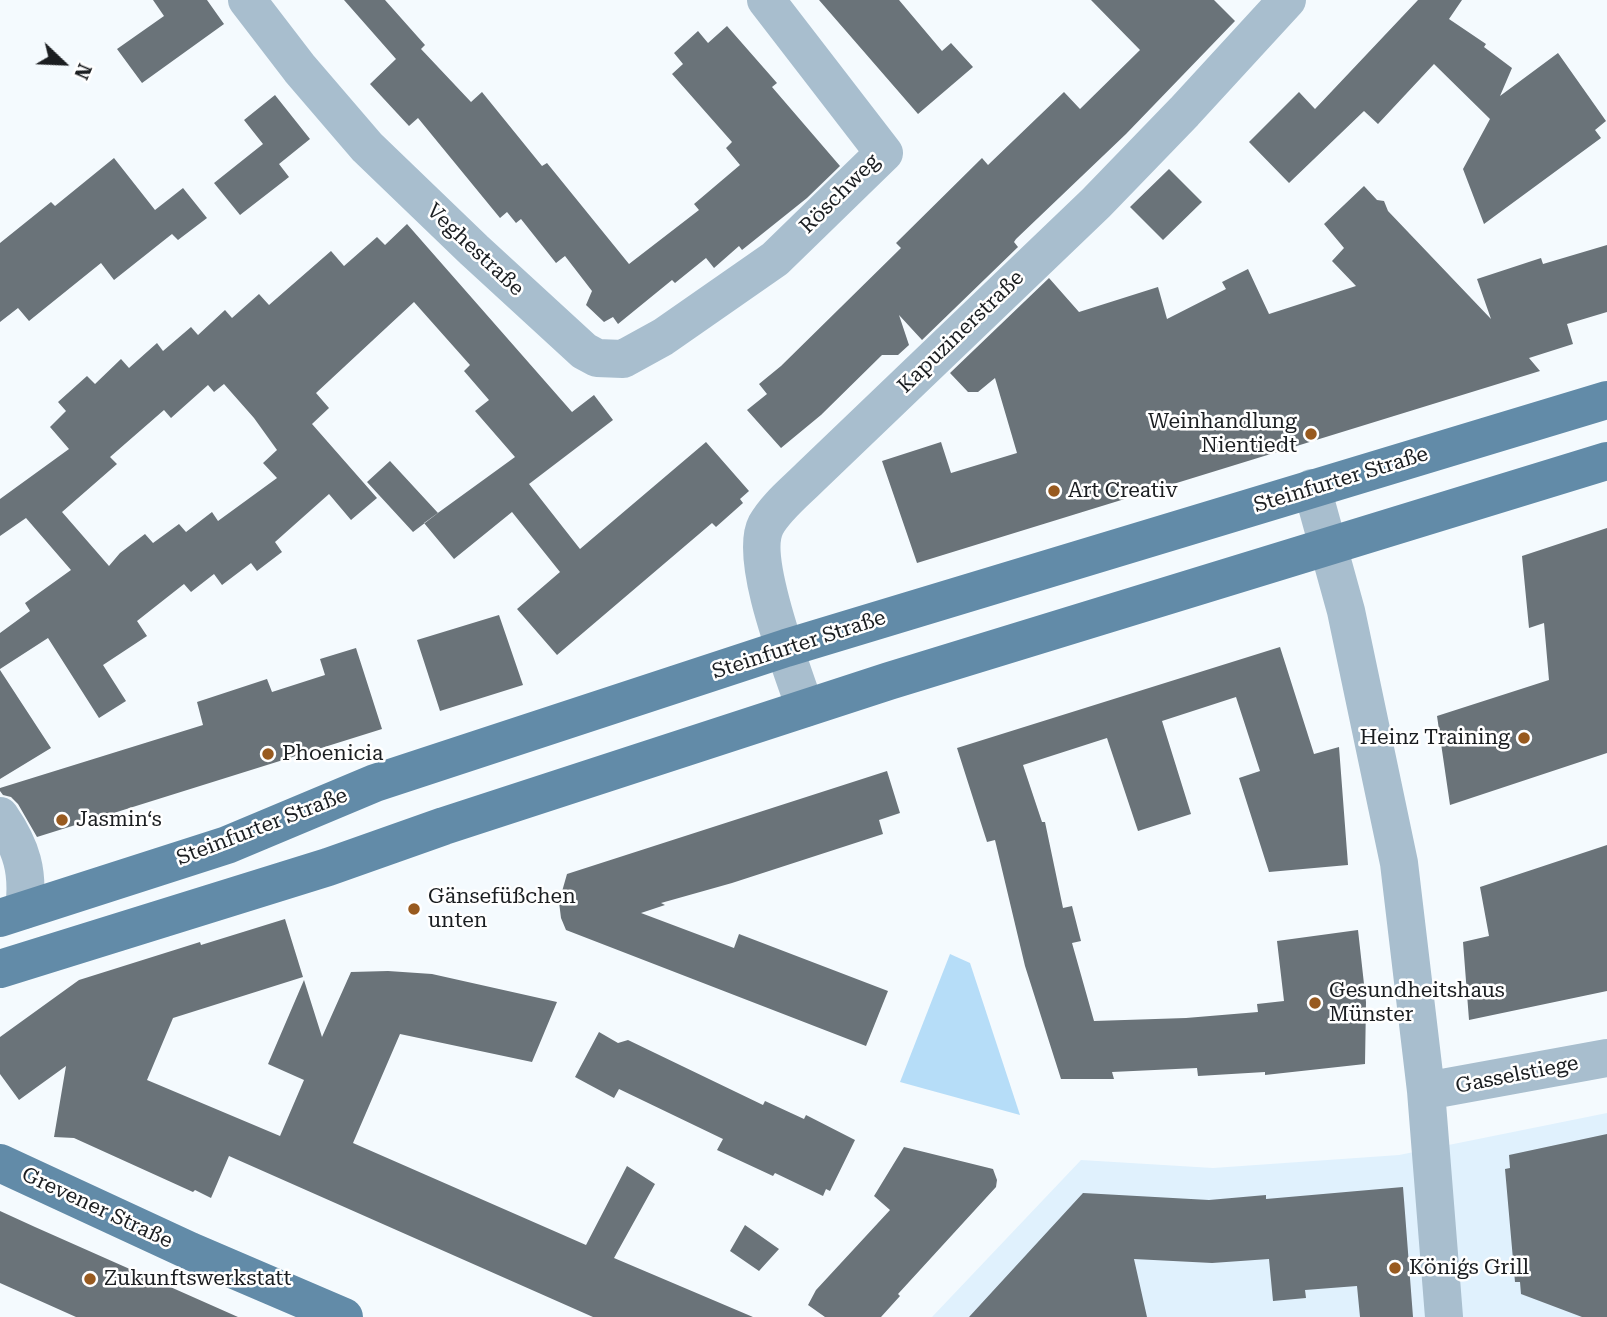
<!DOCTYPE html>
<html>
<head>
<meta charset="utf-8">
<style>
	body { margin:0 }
	#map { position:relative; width:1607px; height:1317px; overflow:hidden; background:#f4fafe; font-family:"Roboto Serif",serif }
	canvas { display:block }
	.north { position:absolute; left:28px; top:28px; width:70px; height:70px; -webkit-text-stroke:5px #fff; paint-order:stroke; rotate:113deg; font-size:19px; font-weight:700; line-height:28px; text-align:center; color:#1b1e21 }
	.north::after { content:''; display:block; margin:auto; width:24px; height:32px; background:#1b1e21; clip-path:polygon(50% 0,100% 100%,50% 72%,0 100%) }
</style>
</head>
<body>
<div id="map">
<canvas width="1607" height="1317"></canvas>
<div class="north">N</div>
</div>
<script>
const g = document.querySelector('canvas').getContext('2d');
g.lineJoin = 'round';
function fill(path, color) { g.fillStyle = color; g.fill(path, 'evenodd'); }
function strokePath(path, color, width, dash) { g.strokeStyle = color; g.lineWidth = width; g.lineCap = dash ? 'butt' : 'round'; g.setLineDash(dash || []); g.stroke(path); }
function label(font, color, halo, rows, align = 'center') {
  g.font = font + ' "Roboto Serif",serif'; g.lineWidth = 5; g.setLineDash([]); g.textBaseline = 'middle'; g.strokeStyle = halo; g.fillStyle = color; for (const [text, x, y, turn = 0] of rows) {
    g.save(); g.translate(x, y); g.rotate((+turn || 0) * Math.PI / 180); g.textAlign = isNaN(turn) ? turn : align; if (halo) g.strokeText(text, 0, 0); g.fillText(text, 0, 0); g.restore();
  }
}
fill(new Path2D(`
	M 1607,1113 L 1607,1317 L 932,1317 L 1081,1160 L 1213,1168 L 1399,1155 Z`), '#e0f1fd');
fill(new Path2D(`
	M 950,954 L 970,963 L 1020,1115 L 900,1082 Z`), '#b6ddf8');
fill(new Path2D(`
	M 153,0 L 207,0 L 224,24 L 142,83 L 117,49 L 164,16 Z
	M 344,0 L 385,0 L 425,45 L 421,49 L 471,102 L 482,92 L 542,166 L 547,163 L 629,264 L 699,210 L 694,204 L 740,165 L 726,148 L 732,142 L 672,74 L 683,64 L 674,53 L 698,31 L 708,43 L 727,26 L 777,83 L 772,87 L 840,166 L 807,198 L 742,250 L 739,246 L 714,268 L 706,258 L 675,283 L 672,280 L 618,324 L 613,317 L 604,322 L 586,305 L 592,291 L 565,256 L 556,263 L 521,219 L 516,223 L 507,212 L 500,218 L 418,118 L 409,126 L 370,84 L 396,59 Z
	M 819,0 L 899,0 L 942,51 L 951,43 L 973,67 L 918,114 Z
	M 1091,0 L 1214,0 L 1235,21 L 1126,134 L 1016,239 L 1014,242 L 1018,247 L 922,340 L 899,315 L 909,345 L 898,355 L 882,355 L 821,415 L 781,448 L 747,410 L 767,394 L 759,384 L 781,366 L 901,248 L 896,243 L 982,158 L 988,165 L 1064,92 L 1080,109 L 1140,50 Z
	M 1418,0 L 1462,0 L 1449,19 L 1486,44 L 1484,47 L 1512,68 L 1500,96 L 1558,53 L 1606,121 L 1595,130 L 1601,138 L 1484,224 L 1463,169 L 1490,119 L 1434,64 L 1378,124 L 1364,111 L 1289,183 L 1249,142 L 1299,92 L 1315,109 Z
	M 275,95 L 310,139 L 279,164 L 289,177 L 240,215 L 214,183 L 263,144 L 244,120 Z
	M 114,158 L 155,210 L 183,188 L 207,218 L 178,240 L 172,234 L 114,280 L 101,263 L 29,321 L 18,308 L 0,322 L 0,243 L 51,202 L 55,206 Z
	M 1169,169 L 1202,202 L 1163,240 L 1130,207 Z
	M 1364,186 L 1377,200 L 1384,201 L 1388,211 L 1491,319 L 1477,279 L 1541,258 L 1543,264 L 1607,245 L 1607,312 L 1567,324 L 1573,344 L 1529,358 L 1540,371 L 917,563 L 882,461 L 941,442 L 951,473 L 1017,453 L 995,378 L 978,392 L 968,392 L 950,373 L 1049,278 L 1079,312 L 1158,287 L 1167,319 L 1226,289 L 1222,282 L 1248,269 L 1269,314 L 1356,286 L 1332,261 L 1344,248 L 1324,224 Z
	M 407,224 L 572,412 L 594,395 L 613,420 L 529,484 L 580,549 L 706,442 L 749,491 L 740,499 L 743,503 L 716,527 L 712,523 L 557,655 L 517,609 L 560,572 L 512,512 L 454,559 L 424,523 L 515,457 L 475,411 L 489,400 L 464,371 L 470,365 L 414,302 L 316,393 L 329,408 L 312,424 L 377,498 L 351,520 L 329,494 L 275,542 L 282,552 L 257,571 L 251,563 L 222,585 L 214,574 L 191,592 L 184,584 L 137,621 L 147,636 L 103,665 L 126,701 L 99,718 L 48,638 L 0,669 L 0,633 L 30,611 L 25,603 L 71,570 L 26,518 L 0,536 L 0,499 L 69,449 L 50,427 L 66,411 L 58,402 L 87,376 L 95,384 L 121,359 L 129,368 L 157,343 L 163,351 L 191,327 L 198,335 L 225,310 L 232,318 L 259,294 L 269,305 L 331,251 L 344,266 L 377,237 L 385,245 ZM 224,384 L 254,418 L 277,450 L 263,463 L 277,478 L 218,521 L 212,512 L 186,532 L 179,524 L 153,543 L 145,534 L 120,553 L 109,566 L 62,512 L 117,464 L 110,457 L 164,410 L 171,418 L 208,385 L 214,392 Z
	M 390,461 L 438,513 L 413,532 L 367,482 Z
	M 1607,528 L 1607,753 L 1450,805 L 1437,716 L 1549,680 L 1544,623 L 1529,628 L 1522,556 Z
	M 499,615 L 523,685 L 440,711 L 417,640 Z
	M 1280,647 L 1314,754 L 1339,747 L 1348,865 L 1269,872 L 1239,778 L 1260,771 L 1236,697 L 1162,721 L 1191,814 L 1138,831 L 1107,738 L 1023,765 L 1042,822 L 1045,822 L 1063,908 L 1072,906 L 1081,941 L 1072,943 L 1094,1021 L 1186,1018 L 1258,1012 L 1257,1004 L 1284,1001 L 1277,941 L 1358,930 L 1366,1002 L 1365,1064 L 1265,1075 L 1265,1072 L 1198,1076 L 1197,1068 L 1112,1072 L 1114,1079 L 1061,1079 L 1025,966 L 995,840 L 987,842 L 957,748 Z
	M 356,648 L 382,729 L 37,837 L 18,804 L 11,797 L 3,795 L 0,791 L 0,788 L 203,725 L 197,702 L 267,679 L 272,692 L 325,675 L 320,659 Z
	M 0,670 L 51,748 L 0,779 Z
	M 887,771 L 900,813 L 879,820 L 883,834 L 732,883 L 661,903 L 665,905 L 641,913 L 734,948 L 739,934 L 888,991 L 866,1046 L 566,930 L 561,918 L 559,902 L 567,874 Z
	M 1607,845 L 1607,991 L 1469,1020 L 1463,942 L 1489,936 L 1480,887 Z
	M 285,919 L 303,977 L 173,1018 L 147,1080 L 280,1136 L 304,1080 L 268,1064 L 304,980 L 322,1037 L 351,972 L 388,971 L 432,974 L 557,1002 L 532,1062 L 400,1034 L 353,1143 L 586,1245 L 627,1166 L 655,1184 L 614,1258 L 753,1317 L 593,1317 L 229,1156 L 211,1198 L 195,1190 L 193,1192 L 74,1138 L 54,1137 L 66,1066 L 19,1100 L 0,1074 L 0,1037 L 79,980 L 200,942 L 201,945 Z
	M 599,1032 L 618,1043 L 628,1040 L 763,1105 L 765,1101 L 804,1119 L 806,1115 L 855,1140 L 830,1191 L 826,1189 L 823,1196 L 775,1173 L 773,1176 L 717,1150 L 723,1139 L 619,1089 L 614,1098 L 575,1077 Z
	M 1607,1134 L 1607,1317 L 1582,1317 L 1521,1294 L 1520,1282 L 1515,1282 L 1505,1169 L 1510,1168 L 1509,1155 Z
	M 904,1147 L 993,1169 L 997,1180 L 996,1187 L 898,1294 L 900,1296 L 881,1317 L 825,1317 L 808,1305 L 816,1290 L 890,1210 L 874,1196 Z
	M 1403,1187 L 1413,1317 L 1360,1317 L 1357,1286 L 1305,1290 L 1306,1298 L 1273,1301 L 1269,1259 L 1212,1263 L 1134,1259 L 1147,1317 L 969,1317 L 1083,1193 L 1209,1200 L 1266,1195 L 1266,1199 Z
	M 0,1211 L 35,1227 L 238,1317 L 76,1317 L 0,1283 Z
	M 745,1225 L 779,1249 L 759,1271 L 730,1251 Z`), '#6a7379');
strokePath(new Path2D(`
	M 247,0 L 300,69 L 367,147 L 474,250 L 584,351 L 597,358 L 623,359 L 663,337 L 775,259 L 884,153 L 766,0
	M 1312,488 L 1346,611 L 1399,863 L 1426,1091 L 1444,1317
	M 805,708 C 793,671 748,559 766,525 C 776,507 795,492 810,477 L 1096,203 L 1184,112 L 1287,0
	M 0,816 C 22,848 29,872 24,910
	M 1426,1091 L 1607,1058`), '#a8bece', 38);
strokePath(new Path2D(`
	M 0,918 L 227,845 L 375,783 L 786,648 L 1607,400
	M 0,969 L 328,867 L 444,826 L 889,681 L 1607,461
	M 0,1163 L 190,1251 L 344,1317`), '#628ba8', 38);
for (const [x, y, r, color] of [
	[1311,434,7,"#985a1f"],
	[1054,491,7,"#985a1f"],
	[1524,738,7,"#985a1f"],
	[268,754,7,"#985a1f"],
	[62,820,7,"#985a1f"],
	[414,909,7,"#985a1f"],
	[1315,1003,7,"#985a1f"],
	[1395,1268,7,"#985a1f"],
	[90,1279,7,"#985a1f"]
]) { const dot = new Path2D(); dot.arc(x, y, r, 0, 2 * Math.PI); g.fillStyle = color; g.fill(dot); strokePath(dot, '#fff', 2.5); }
label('21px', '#1b1e21', '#fff', [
	["Röschweg",840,194,-45],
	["Veghestraße",475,250,43],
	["Kapuzinerstraße",961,332,-44],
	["Steinfurter Straße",1341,480,-17],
	["Steinfurter Straße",799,645,-18],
	["Steinfurter Straße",262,827,-21],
	["Gasselstiege",1517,1075,-11],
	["Grevener Straße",97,1208,25]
]);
label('21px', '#1b1e21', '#fff', [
	["Weinhandlung",1297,422,"right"],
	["Nientiedt",1297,446,"right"],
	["Art Creativ",1068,491],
	["Heinz Training",1510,738,"right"],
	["Phoenicia",282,754],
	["Jasmin‘s",76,820],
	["Gänsefüßchen",428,897],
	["unten",428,921],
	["Gesundheitshaus",1329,991],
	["Münster",1329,1015],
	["König´s Grill",1409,1268],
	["Zukunftswerkstatt",104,1279]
], 'left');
</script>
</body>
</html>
